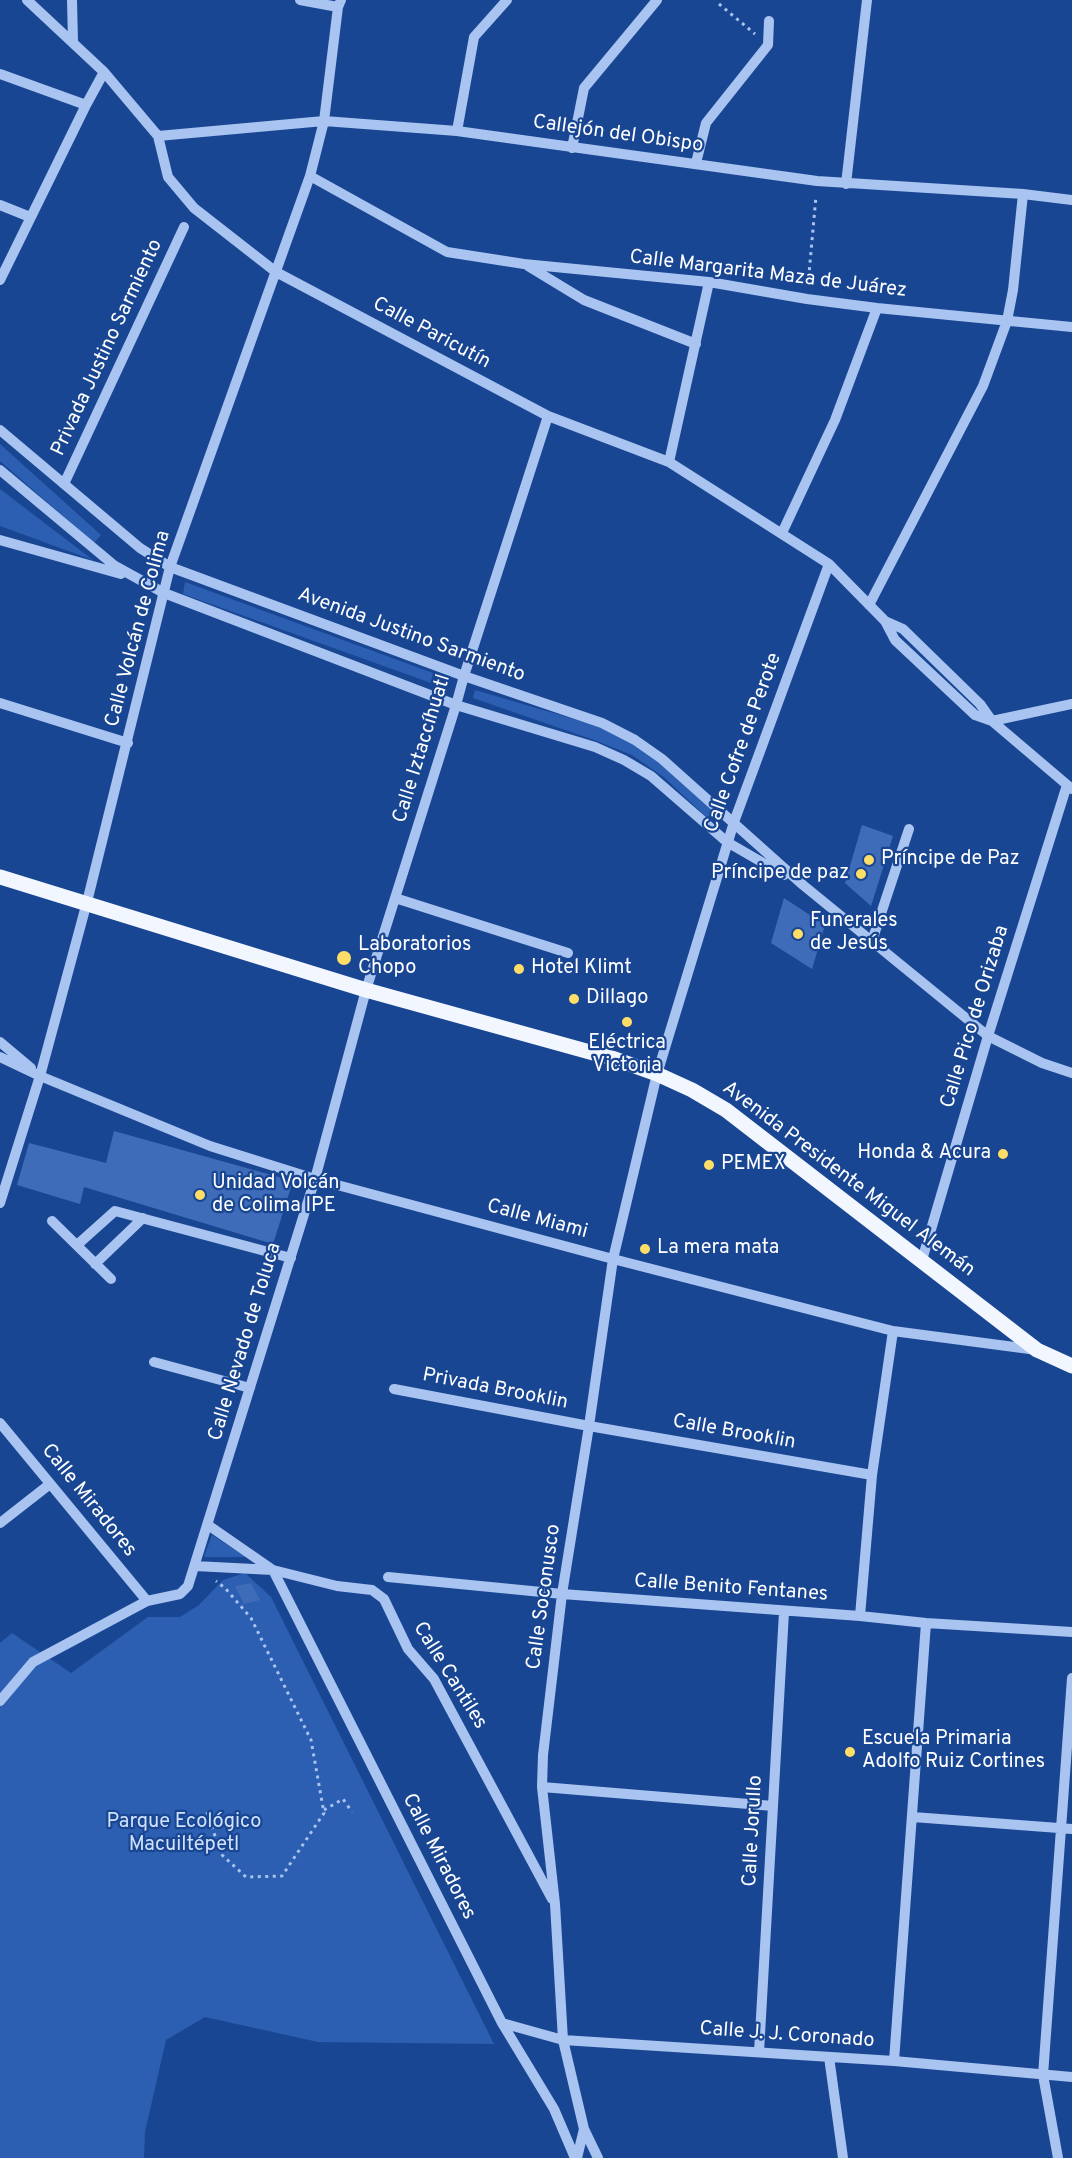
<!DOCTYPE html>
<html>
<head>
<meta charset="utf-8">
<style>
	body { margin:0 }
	canvas { display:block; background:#194693 }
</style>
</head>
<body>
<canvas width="1072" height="2158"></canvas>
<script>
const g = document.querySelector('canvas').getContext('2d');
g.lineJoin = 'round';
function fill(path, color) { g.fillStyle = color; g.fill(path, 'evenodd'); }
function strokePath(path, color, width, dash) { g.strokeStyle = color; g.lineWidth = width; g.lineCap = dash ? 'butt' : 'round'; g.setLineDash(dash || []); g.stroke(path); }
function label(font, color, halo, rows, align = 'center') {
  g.font = font + ' Overpass,sans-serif'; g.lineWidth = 4.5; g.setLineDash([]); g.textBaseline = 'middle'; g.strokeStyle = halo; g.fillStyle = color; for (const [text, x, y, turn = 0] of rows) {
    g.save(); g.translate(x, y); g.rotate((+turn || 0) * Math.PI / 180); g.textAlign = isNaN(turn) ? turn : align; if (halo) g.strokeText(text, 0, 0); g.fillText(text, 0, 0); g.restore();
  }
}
fill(new Path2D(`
	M 0,444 L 101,535 L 94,543 L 0,461 Z
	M 0,489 L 4,492 L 93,560 L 0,526 Z
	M 185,582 L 433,673 L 431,683 L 183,594 Z
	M 475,690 L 601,727 L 639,745 L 713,811 L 712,817 L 707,818 L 665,778 L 632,755 L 594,740 L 473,698 Z
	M 212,1535 L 246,1557 L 204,1557 Z
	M 245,1573 L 271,1597 L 494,2044 L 318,2042 L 205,2017 L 166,2040 L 145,2132 L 144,2158 L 0,2158 L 0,1643 L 12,1633 L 71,1673 L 148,1617 L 180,1617 L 199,1605 L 223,1580 Z`), '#2c5eb1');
fill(new Path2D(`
	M 862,825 L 893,836 L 871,906 L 845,883 Z
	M 784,898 L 825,925 L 812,969 L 771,943 Z
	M 114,1131 L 293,1181 L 273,1244 L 84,1187 L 80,1204 L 17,1185 L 29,1143 L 106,1163 Z
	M 251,1583 L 260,1600 L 244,1604 L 235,1586 Z`), '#3e6cb9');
strokePath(new Path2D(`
	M 719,4 L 755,34
	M 808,285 L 816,196
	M 324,1810 L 343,1799 L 352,1812
	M 207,1812 L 221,1854 L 246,1877 L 282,1876 L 324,1813 L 311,1740 L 251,1618 L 225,1588 L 216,1581`), '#a9c4f0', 3, [3, 4.5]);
strokePath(new Path2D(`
	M 27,0 L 104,72 L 158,136 L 168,177 L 194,208 L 276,272 L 548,416 L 669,462 L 829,564 L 885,621 L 895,640 L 975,715 L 992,721
	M 72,0 L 73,41
	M 300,0 L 338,7
	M 0,74 L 86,105
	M 457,131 L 474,37 L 507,0
	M 158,136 L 324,121 L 457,131 L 817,181 L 1023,194 L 1072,200
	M 572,148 L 584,88 L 657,0
	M 696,163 L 706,123 L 768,45 L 769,21
	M 310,176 L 447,252 L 524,264 L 709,282 L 807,299 L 877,308 L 1072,327
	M 846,184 L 867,0
	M 0,205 L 30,217
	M 528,266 L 584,300 L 696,344
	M 0,280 L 86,105 L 104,72
	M 0,430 L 140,548 L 170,567 L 464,676 L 602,723 L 635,740 L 662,759 L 803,885 L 988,1036 L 1042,1063 L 1072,1073
	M 669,462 L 709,282
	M 0,470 L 115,566 L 164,593 L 456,705 L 595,747 L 624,760 L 651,776 L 727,842 L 784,875
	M 64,484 L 184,227
	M 782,533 L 835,420 L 877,308
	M 0,540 L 121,574
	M 869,605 L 983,386 L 1007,321 L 1013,290 L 1023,194
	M 885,621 L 903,629 L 980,704 L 992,721 L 1072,789
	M 0,703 L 128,743
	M 992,721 L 1072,704
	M 395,898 L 568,953
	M 872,941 L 909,829
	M 0,1042 L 31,1068
	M 0,1057 L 40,1076 L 210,1146 L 315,1179 L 613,1259 L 893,1331 L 1037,1350
	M 0,1203 L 40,1076 L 87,902 L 170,567 L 310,176 L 324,121 L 338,7 L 341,0
	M 52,1221 L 111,1279
	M 77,1245 L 115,1211 L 291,1258
	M 922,1260 L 988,1036 L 1067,785
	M 95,1264 L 143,1218
	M 154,1362 L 250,1388
	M 394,1389 L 589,1426 L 872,1475
	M 0,1423 L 147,1601
	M 0,1523 L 50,1484
	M 208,1525 L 273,1570 L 502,2023 L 554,2109 L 575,2158
	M 195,1566 L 273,1570 L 337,1586 L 372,1590 L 384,1599 L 408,1649 L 434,1679 L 552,1899
	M 388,1577 L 562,1594 L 860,1616 L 926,1623 L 1072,1632
	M 860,1616 L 872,1475 L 893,1331
	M 0,1701 L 33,1662 L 147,1601 L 180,1594 L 188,1586 L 315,1179 L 366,990 L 456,705 L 464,676 L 548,416
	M 542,1787 L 773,1806
	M 913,1817 L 1072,1829
	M 502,2023 L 563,2040 L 894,2061 L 1072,2077
	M 759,2052 L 784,1612
	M 829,2057 L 843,2158
	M 894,2061 L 926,1623
	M 577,2158 L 584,2129
	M 598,2158 L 584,2129 L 563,2040 L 555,1904 L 542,1787 L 543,1755 L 562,1594 L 589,1426 L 613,1259 L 657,1074 L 734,822 L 829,564
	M 1058,2158 L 1043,2075 L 1072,1678`), '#a9c4f0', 10);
strokePath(new Path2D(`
	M 0,877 L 366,990 L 615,1059 L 657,1074 L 692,1090 L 726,1110 L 1037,1350 L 1072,1366`), '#f2f6ff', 15);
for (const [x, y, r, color] of [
	[869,860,6,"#ffde68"],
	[861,874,6,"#ffde68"],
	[798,934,6,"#ffde68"],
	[344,958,8,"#ffde68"],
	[519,969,6,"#ffde68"],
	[574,999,6,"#ffde68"],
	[627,1022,6,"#ffde68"],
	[1003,1154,6,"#ffde68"],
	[709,1165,6,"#ffde68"],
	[200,1195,6,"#ffde68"],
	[645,1249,6,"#ffde68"],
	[850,1752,6,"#ffde68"]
]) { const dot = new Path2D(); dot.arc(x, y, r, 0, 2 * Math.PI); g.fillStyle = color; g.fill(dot); strokePath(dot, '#194693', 2); }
label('20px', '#fff', '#194693', [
	["Callejón del Obispo",618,135,8],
	["Calle Margarita Maza de Juárez",768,275,7],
	["Calle Paricutín",431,334,28],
	["Privada Justino Sarmiento",108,348,-65],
	["Calle Volcán de Colima",139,629,-75],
	["Avenida Justino Sarmiento",411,636,20],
	["Calle Cofre de Perote",744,743,-70],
	["Calle Iztaccíhuatl",423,749,-73],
	["Calle Pico de Orizaba",976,1017,-73],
	["Avenida Presidente Miguel Alemán",848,1180,37],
	["Calle Miami",537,1220,15],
	["Calle Nevado de Toluca",246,1342,-73],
	["Privada Brooklin",495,1390,11],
	["Calle Brooklin",734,1433,10],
	["Calle Miradores",88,1501,51],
	["Calle Benito Fentanes",731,1589,4],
	["Calle Soconusco",545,1597,-82],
	["Calle Cantiles",449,1676,58],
	["Calle Jorullo",754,1831,-87],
	["Calle Miradores",438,1857,63],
	["Calle J. J. Coronado",787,2036,4]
]);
label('20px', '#fff', '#194693', [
	["Príncipe de Paz",881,860],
	["Príncipe de paz",849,874,"right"],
	["Funerales",810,922],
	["de Jesús",810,945],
	["Laboratorios",358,946],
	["Chopo",358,969],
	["Hotel Klimt",531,969],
	["Dillago",586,999],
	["Eléctrica",627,1044,"center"],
	["Victoria",627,1067,"center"],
	["Honda & Acura",991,1154,"right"],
	["PEMEX",721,1165],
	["Unidad Volcán",212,1184],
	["de Colima IPE",212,1207],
	["La mera mata",657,1249],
	["Escuela Primaria",862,1740],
	["Adolfo Ruiz Cortines",862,1763]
], 'left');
label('20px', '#d0e1fb', '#194693', [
	["Parque Ecológico",184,1823],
	["Macuiltépetl",184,1846]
]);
</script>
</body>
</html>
